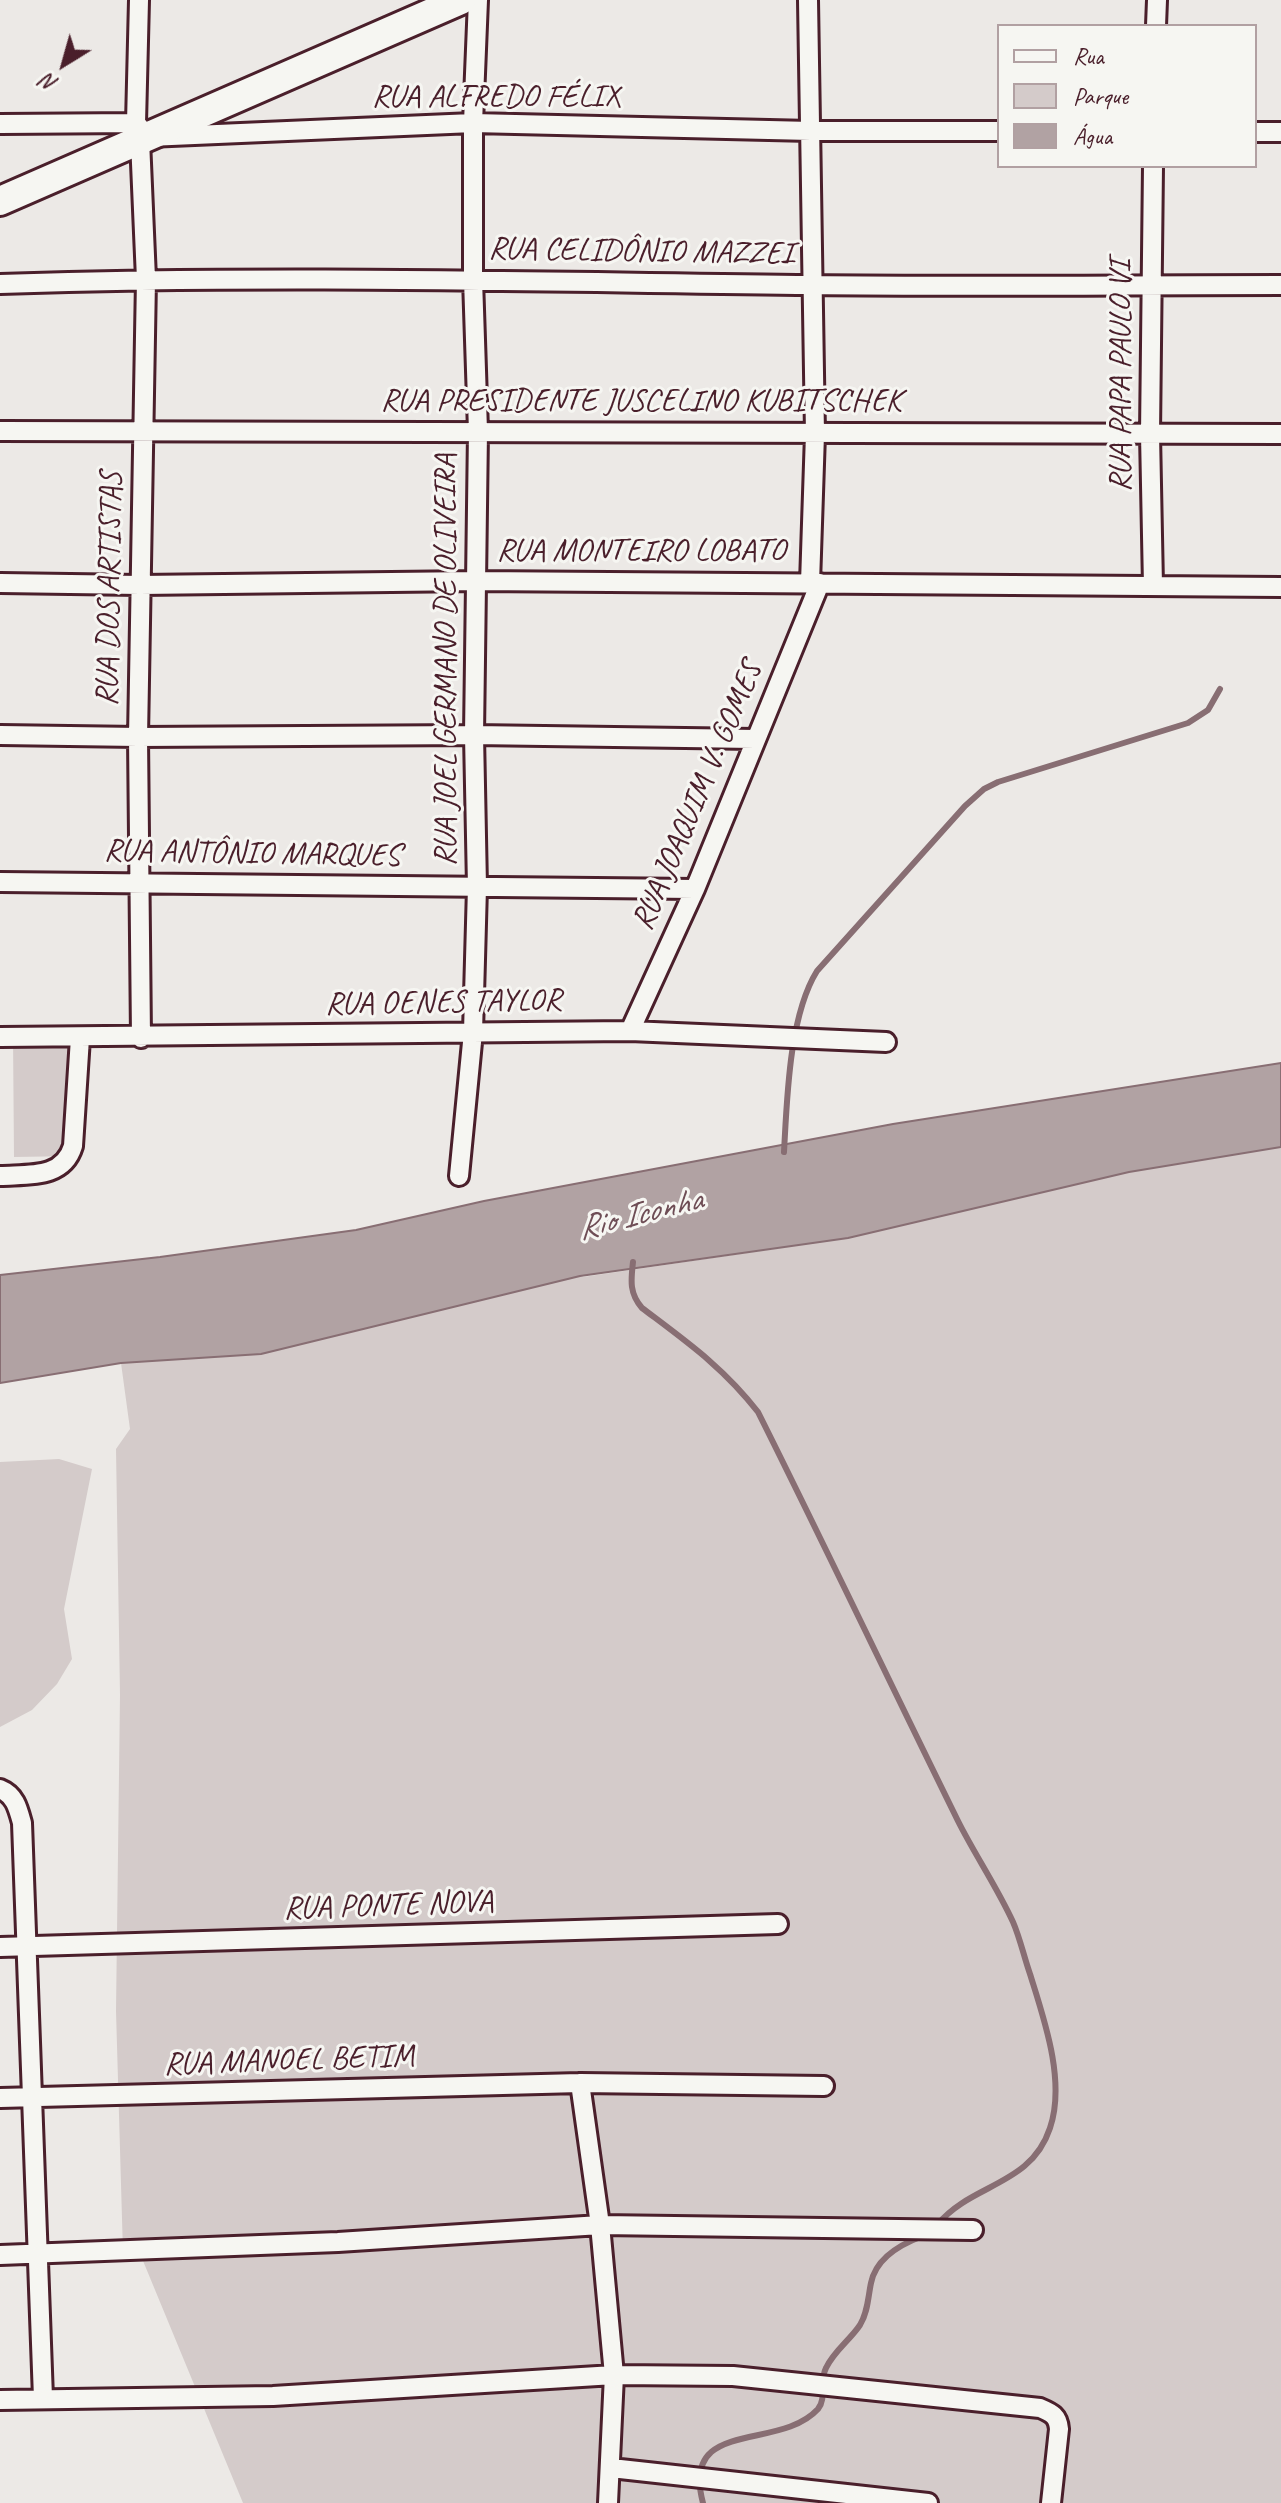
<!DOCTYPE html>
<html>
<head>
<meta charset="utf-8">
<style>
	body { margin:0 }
	#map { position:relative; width:1281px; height:2503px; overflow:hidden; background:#ece9e6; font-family:Caveat,sans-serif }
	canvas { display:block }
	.legend { position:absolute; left:997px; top:24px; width:260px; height:144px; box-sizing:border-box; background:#f6f6f2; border:2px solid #b1a0a2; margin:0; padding:10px 14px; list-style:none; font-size:24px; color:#4a1f2b }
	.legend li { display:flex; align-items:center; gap:16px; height:40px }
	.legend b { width:40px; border:2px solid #b1a0a2 }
	.north { position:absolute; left:24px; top:24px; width:80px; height:80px; -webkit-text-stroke:6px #f6f6f2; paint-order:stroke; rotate:217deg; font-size:22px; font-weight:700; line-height:32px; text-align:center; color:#4a1f2b }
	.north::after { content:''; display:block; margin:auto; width:28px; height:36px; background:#4a1f2b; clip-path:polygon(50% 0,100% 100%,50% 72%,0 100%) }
</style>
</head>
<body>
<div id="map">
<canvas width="1281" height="2503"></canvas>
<ul class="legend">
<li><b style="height:10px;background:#f6f6f2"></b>Rua</li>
<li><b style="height:22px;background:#d4cbca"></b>Parque</li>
<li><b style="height:22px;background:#b1a2a3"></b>Água</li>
</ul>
<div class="north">N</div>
</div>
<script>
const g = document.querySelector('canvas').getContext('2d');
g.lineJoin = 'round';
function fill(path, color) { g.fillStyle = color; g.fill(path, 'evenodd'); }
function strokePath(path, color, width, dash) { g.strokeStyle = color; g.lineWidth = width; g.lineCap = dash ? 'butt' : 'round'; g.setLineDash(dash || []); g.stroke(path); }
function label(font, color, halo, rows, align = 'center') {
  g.font = font + ' Caveat,sans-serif'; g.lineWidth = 6; g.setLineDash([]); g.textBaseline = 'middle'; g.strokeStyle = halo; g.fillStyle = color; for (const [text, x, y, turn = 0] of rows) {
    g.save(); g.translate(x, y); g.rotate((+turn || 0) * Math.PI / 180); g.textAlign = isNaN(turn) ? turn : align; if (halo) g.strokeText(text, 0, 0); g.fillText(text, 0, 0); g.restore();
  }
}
fill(new Path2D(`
	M 87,1032 L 76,1156 L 14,1157 L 13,1036 Z
	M 1281,1147 L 1281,2503 L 243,2503 L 141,2256 L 123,2253 L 116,2011 L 120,1695 L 116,1449 L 130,1429 L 121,1363 L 261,1354 L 581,1276 L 583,1277 L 848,1238 L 1129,1172 Z
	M 59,1459 L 92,1469 L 64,1609 L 72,1659 L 57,1684 L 32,1710 L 0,1727 L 0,1462 Z`), '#d4cbca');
const water = new Path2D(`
	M 1281,1063 L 1281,1147 L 1129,1172 L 848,1238 L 580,1276 L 261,1354 L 121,1363 L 0,1383 L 0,1275 L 160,1257 L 356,1230 L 484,1201 L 893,1124 Z`);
fill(water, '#b1a2a3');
strokePath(water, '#886e73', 2);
strokePath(new Path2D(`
	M 784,1152 C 787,1099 789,1016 817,971 L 965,806 L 984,789 L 998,782 L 1188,723 L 1208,710 L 1220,689
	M 633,1262 C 631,1280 629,1293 642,1308 C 687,1342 723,1367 758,1412 C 826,1548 891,1685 958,1821 C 975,1855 997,1887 1013,1922 C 1020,1938 1024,1957 1030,1974 C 1044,2019 1066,2081 1050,2128 C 1031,2186 972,2183 938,2224
	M 703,2503 C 680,2417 779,2452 818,2409 C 827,2398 819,2381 826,2368 C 834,2351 850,2340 860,2325 C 868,2312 868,2297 871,2283 C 876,2258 901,2244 923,2236`), '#886e73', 6);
const street = new Path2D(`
	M 808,0 L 815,434 L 810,583
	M 1156,26 L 1157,0
	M 136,123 L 139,0
	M 0,124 L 136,123 L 148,137 L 473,123 L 811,131 L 999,131
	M 1255,132 L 1281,132
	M 140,140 L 146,279 L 138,737 L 141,1038
	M 0,284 C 270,275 541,282 811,285 C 968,287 1124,285 1281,285
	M 0,431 L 1281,434
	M 0,583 L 140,585 L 475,581 L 1281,587
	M 1153,586 L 1150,434 L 1153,166
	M 0,735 L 138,737 L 474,735 L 755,739
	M 0,882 L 695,889
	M 630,1031 L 695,889 L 820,583
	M 0,1037 L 630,1031 L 886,1042
	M 0,1176 C 29,1174 63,1179 73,1146 L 80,1038
	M 459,1176 L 473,1032 L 477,887 L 474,735 L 478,431 L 473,279 L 473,123 L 478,0
	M 0,1789 C 15,1795 18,1808 22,1823 L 43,2398
	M 0,1947 L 778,1924
	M 580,2083 L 600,2225 L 614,2375 L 608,2503
	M 0,2098 L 580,2083 L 824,2086
	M 0,2255 L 338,2242 L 600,2225 L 973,2230
	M 0,2400 L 273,2396 L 614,2375 L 733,2376 L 1040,2408 C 1052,2413 1058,2416 1059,2429 L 1051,2503
	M 611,2468 L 928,2503`);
const primary = new Path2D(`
	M 0,201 L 461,0`);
strokePath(street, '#4a1f2b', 24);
strokePath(primary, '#4a1f2b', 34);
strokePath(street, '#f6f6f2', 18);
strokePath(primary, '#f6f6f2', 28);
label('32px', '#4a1f2b', '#f6f6f2', [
	["RUA ALFREDO FÉLIX",496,98],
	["RUA CELIDÔNIO MAZZEI",641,252,1],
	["RUA PAPA PAULO VI",1122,376,-90],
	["RUA PRESIDENTE JUSCELINO KUBITSCHEK",641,402],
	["RUA MONTEIRO LOBATO",641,552],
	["RUA DOS ARTISTAS",110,589,-89],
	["RUA JOEL GERMANO DE OLIVEIRA",447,660,-90],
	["RUA JOAQUIM V. GOMES",698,796,-67],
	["RUA ANTÔNIO MARQUES",252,854,1],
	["RUA OENES TAYLOR",443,1003,-1],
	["RUA PONTE NOVA",388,1906,-2],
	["RUA MANOEL BETIM",289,2061,-2]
]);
label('italic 34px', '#6e4d55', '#f6f6f2', [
	["Rio Iconha",640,1215,-14]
]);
</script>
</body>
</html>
